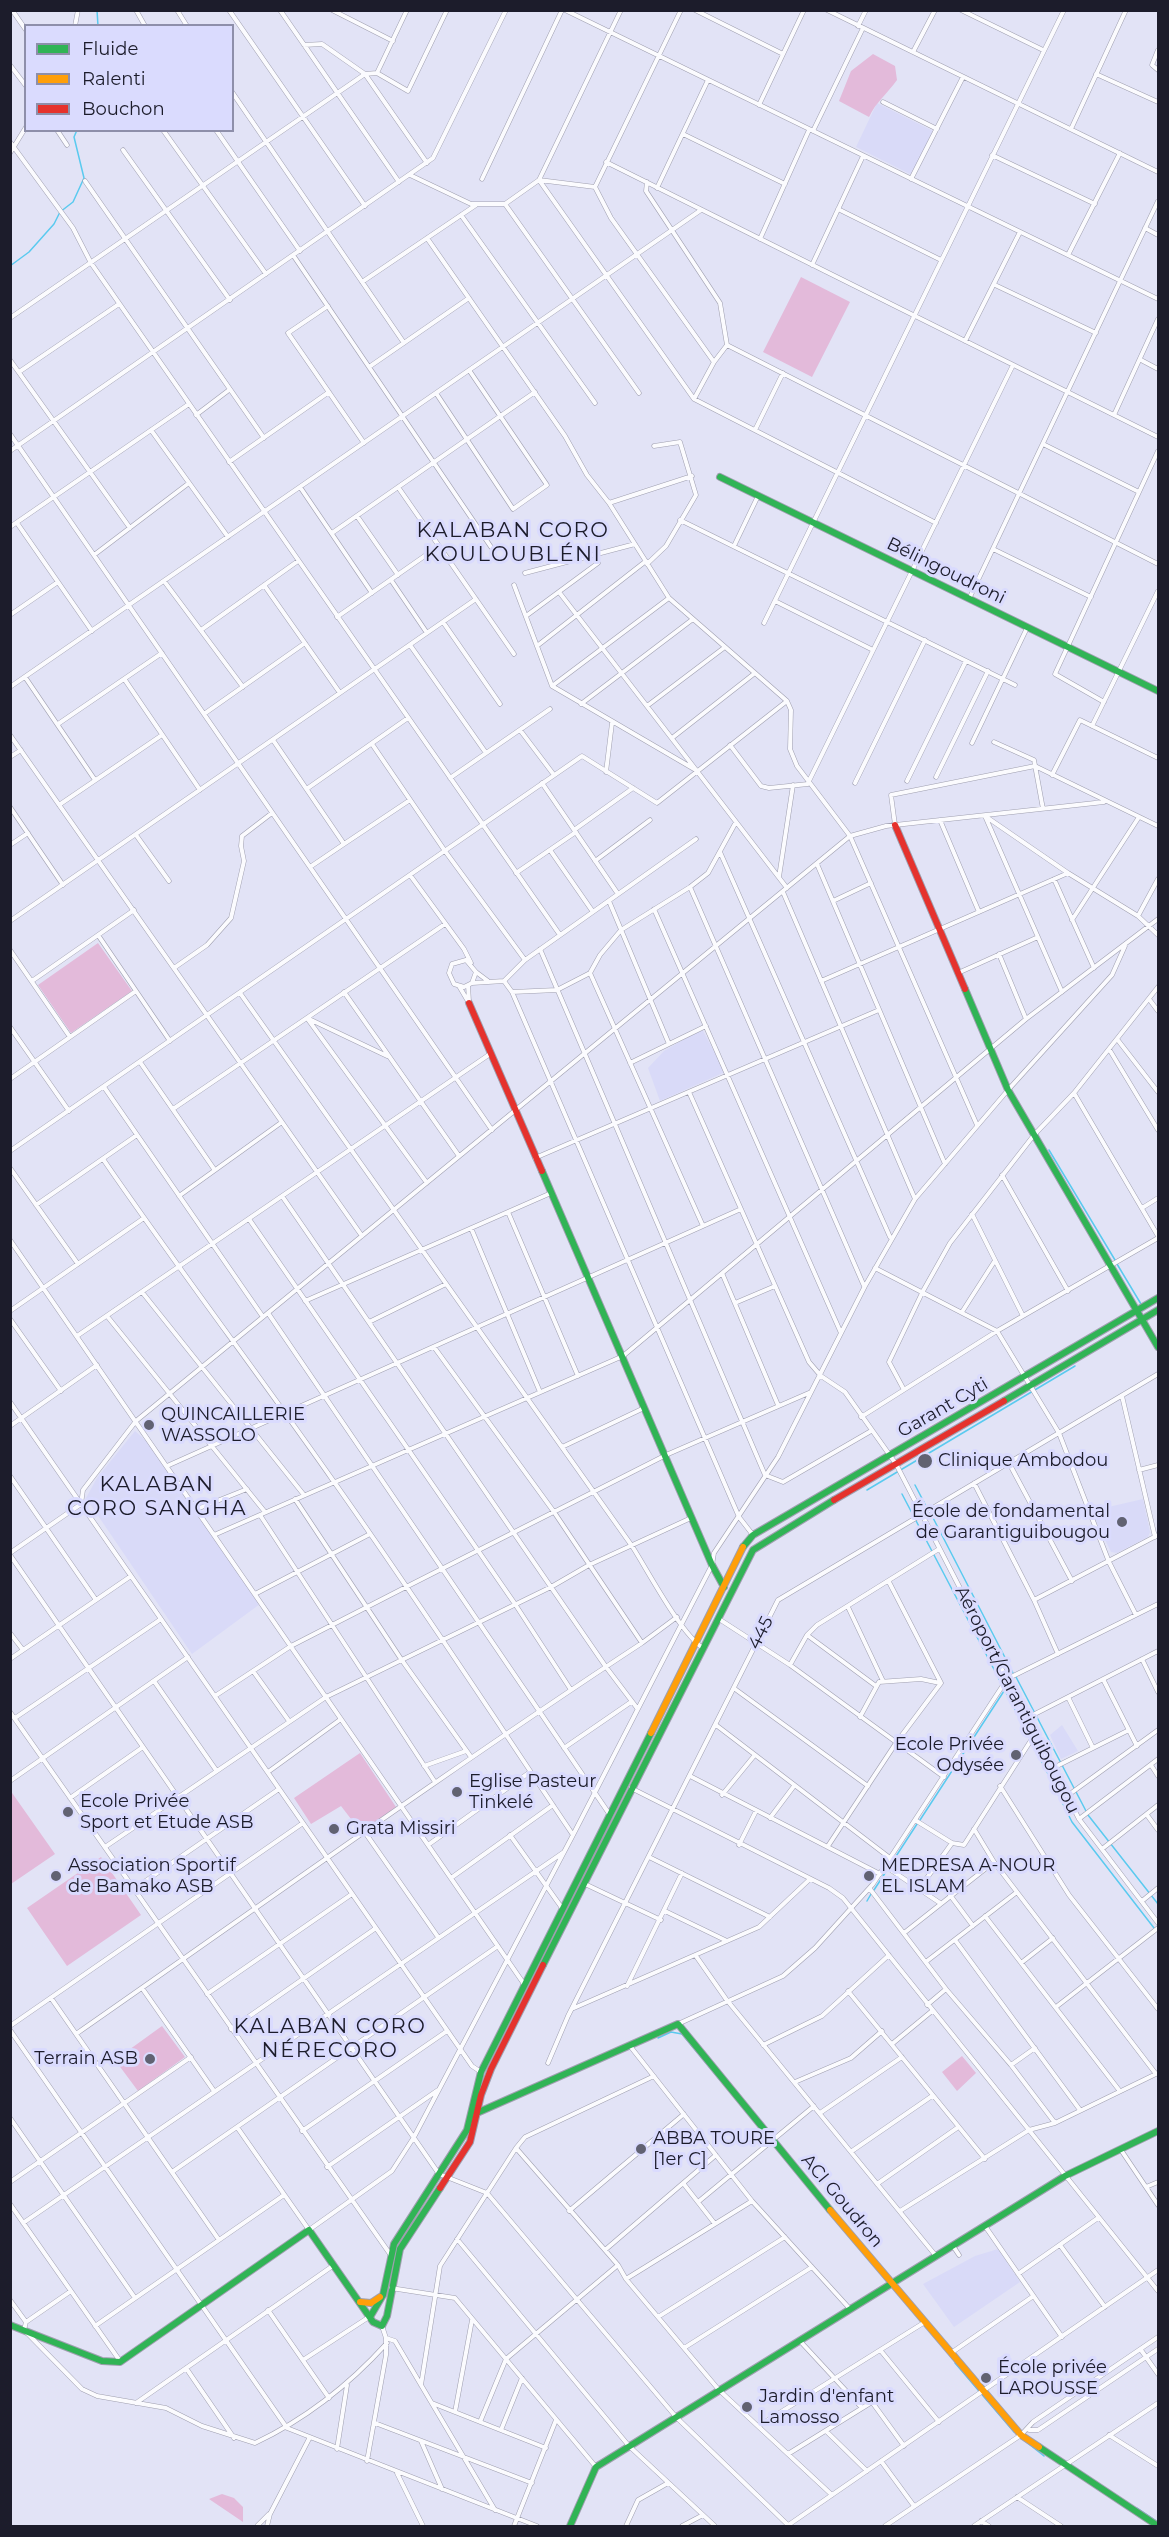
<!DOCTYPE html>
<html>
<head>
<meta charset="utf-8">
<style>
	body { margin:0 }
	#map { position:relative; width:1169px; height:2537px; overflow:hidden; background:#e2e3f6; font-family:Montserrat,sans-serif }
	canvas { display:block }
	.frame { position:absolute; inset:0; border:12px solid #1c1c2b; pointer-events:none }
	.legend { position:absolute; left:24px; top:24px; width:210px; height:108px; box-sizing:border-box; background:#dadbfe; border:2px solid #8e8faa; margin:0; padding:8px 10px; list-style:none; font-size:18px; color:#1c1c2b }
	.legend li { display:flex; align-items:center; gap:12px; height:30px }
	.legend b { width:30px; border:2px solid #8e8faa }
</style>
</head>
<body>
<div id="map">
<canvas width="1169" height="2537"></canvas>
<div class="frame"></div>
<ul class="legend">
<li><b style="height:8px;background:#30b455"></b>Fluide</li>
<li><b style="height:8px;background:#ff9f0a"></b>Ralenti</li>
<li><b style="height:8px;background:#e5322d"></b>Bouchon</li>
</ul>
</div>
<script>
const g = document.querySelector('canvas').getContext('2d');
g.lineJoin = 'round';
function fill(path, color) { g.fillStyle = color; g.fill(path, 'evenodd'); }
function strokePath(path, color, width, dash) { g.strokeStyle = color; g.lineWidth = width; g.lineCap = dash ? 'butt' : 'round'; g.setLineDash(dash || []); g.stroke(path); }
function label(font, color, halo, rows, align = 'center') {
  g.font = font + ' Montserrat,sans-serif'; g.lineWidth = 6; g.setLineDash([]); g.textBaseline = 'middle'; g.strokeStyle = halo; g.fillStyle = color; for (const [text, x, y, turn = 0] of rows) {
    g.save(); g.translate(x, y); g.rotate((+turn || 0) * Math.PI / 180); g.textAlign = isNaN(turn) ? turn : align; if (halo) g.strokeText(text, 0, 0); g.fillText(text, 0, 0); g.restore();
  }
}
fill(new Path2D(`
	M 877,103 L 933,131 L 912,175 L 856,147 Z
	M 702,1029 L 725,1072 L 660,1101 L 648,1068 L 664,1051 Z
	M 135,1431 L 154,1448 L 260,1604 L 192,1654 L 86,1498 L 97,1478 Z
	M 1143,1499 L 1150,1532 L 1148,1537 L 1117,1553 L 1111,1552 L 1091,1511 Z
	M 1062,1725 L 1078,1751 L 1061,1759 L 1050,1735 Z
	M 998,2249 L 1020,2282 L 954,2327 L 923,2284 L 975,2256 Z`), '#d9daf8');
fill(new Path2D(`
	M 873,54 L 895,66 L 897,80 C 887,94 876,102 869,117 L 839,101 L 851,71 Z
	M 801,277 L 850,302 L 812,377 L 763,352 Z
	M 98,943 L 132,991 L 71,1033 L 38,985 Z
	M 360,1753 L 396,1807 L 361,1832 L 341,1806 L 311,1824 L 294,1798 Z
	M 10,1790 L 55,1854 L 11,1884 L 10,1884 Z
	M 101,1857 L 141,1915 L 67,1966 L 27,1908 Z
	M 162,2026 L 185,2057 L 138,2091 L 115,2060 Z
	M 962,2056 L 976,2073 L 957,2091 L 942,2072 Z
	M 222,2494 L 234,2498 L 243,2507 L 243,2522 L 209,2499 Z`), '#e3bada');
strokePath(new Path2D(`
	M 97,10 L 98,26
	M 10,266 L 29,252 L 54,224 L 60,212 L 73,202 L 84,178 L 74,137 L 77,130
	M 1049,1150 L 1115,1260
	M 1117,1264 L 1141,1304
	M 915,1485 L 927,1508
	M 867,1490 L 1075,1366
	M 902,1494 L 1030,1738
	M 930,1512 L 1013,1673
	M 1016,1677 L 1086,1811
	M 1032,1742 L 1072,1822 L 1154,1928
	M 1088,1815 L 1158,1904
	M 920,1820 L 1004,1691
	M 874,1890 L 917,1824
	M 867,1901 L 871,1894
	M 658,2038 L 671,2032 L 682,2034 L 721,2081
	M 760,2129 L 770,2141
	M 955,2363 L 1014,2432
	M 1025,2441 L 1044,2456
	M 1137,2508 L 1158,2522`), '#5acaef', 1.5);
const street = new Path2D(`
	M 12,10 L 26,30
	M 136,10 L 145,26
	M 177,10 L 187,26
	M 229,10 L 365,206
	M 280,10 L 399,182
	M 332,10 L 393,41
	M 565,10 L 1158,299
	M 681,10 L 595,187 L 611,218 L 714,362
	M 695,10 L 783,54
	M 827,10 L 1158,172
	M 961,10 L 1043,50
	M 75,26 L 78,10
	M 858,26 L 866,10
	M 304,45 L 322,44 L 365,74 L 377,73 L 408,91 L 447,10
	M 1158,50 L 1152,65 L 1158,70
	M 913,52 L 935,10
	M 10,65 L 26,86
	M 377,73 L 407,10
	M 1096,74 L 1158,102
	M 232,92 L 404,343
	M 883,102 L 937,129
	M 759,105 L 804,10
	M 1071,129 L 1126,10
	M 57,130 L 67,145
	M 163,130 L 266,274
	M 216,130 L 300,251
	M 813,131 L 863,28
	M 683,134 L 785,184
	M 10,142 L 73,228 L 91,263 L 560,935
	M 123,150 L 230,300
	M 10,153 L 26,127
	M 992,155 L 1095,204
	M 606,162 L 1158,437
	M 410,175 L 471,204 L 505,204 L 639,393
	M 482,179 L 562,10
	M 911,179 L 963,77
	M 539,180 L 694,399 L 936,523
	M 539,180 L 595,187
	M 85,181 L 264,438
	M 647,182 L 646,191 L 720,303 L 727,345 L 714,362 L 694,399
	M 657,188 L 708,80
	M 505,204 L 539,180 L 621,10
	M 838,209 L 941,260
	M 461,215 L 595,403
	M 1145,228 L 1158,235
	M 427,238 L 565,436 L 587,475 L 609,503 L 669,598 L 787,701 L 791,710 L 790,749 L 797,766 L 850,836 L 977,1125
	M 760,239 L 809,130
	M 293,255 L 491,547
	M 1068,255 L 1120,153
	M 812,265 L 863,156
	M 362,282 L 476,205
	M 995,285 L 1096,333
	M 328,306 L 288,333 L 364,443
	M 10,318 L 365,74 L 427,163
	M 965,341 L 1020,232
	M 727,345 L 1158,564
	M 10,360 L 130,528
	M 1141,360 L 1158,369
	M 369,367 L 469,298
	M 19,372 L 119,304
	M 436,393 L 513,509 L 547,485 L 469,370
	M 196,415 L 229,390
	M 1114,415 L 1158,319
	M 151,430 L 228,537
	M 755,430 L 783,373
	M 10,434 L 492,1130
	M 1043,444 L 1139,492
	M 10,451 L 433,158 L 506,10
	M 229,462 L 329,392
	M 300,487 L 372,593
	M 398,487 L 514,654
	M 609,503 L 692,476
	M 357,516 L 398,575
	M 680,520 L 1015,685
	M 17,523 L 92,631
	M 10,527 L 189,404
	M 332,533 L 535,392
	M 734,546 L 758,496
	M 993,549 L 1091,597
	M 94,555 L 189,483
	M 647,564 L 666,546 L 696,495 L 680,442 L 654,446
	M 525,573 L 635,544
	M 391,580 L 427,633
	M 164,581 L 243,687
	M 264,585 L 340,693
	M 514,585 L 552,686 L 694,769
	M 559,592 L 787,888
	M 969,599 L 1158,201
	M 775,601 L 873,650
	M 10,615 L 58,582
	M 526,616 L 598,563
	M 337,617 L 439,546
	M 443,622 L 500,704
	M 764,623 L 1064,10
	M 201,630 L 298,561
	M 410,645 L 486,753
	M 537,646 L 646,561
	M 25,677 L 95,780
	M 125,680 L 200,790
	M 552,686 L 669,598
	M 10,687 L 701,210
	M 1104,702 L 1055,674 L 1158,451
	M 581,704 L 693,619
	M 647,706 L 725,647
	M 204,714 L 305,643
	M 58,724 L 162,653
	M 1092,726 L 1158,591
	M 520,730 L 554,775
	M 10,735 L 362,1236
	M 672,738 L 755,673
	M 273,740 L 344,844 L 310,867
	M 994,742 L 1034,760 L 1043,809
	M 972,743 L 1027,628
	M 372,744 L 445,851 L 525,960
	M 730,745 L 761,786 L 769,788 L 808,784
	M 10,757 L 21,750
	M 606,772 L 612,723
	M 1052,775 L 1080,720 L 1158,758
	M 936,777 L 988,671
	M 450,778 L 550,709
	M 907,781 L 966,661
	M 542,783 L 618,894
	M 808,783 L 1013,365
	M 855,783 L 925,640
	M 308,788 L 408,718
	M 59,805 L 162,735
	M 10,807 L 63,885
	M 985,816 L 1068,873 L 1138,916 L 1158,935
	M 985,816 L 1062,992
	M 940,820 L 979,912
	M 895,825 L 891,795 L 1035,766 L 1158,826
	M 574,830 L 633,788
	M 136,835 L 169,881
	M 344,844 L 410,800
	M 10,845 L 28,833
	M 550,850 L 593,912
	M 720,852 L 890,1237
	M 595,861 L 650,820
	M 817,864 L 945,1164
	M 516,873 L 576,832
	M 410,875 L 464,949 L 471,963
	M 779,877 L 793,785
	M 1054,879 L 1094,968
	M 690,887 L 864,1286
	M 783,892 L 915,1199
	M 609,901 L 669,1044
	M 833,901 L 871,883
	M 654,909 L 841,1333
	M 1138,916 L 1158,879
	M 1072,920 L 1139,817
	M 10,921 L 476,599
	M 98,935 L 170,1041
	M 540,949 L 765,1475 L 783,1482 L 871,1431
	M 10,950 L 70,1037
	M 999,954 L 1026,1019
	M 174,968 L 207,945 L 231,918 L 244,861 L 241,846 L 242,836 L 272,813
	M 476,972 L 472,983 L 464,987 L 454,984 L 449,973 L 452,964 L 466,960 L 476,972 L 488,981
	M 590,973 L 703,1226
	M 958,973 L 1038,937
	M 32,981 L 134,910
	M 504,981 L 512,992 L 557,990 L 590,973 L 600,955 L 621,930 L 690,887 L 708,873 L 736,822
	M 821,981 L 1068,873
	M 472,983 L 504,981 L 525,960 L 696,839
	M 468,985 L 469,1002
	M 459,986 L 469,1003
	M 344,992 L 459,1156
	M 512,992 L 739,1517 L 753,1535
	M 240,993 L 632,1546 C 648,1571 681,1634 703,1648
	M 1149,999 L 1158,1011
	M 307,1018 L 427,1183
	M 307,1018 L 387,1056
	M 10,1027 L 69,1111
	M 1117,1039 L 1158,1092
	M 1109,1049 L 1158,1130
	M 140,1062 L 214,1169
	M 630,1063 L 706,1026
	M 10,1079 L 136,991
	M 104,1087 L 263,1317
	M 689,1092 L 809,1362 L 821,1376 L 845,1392 L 896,1464 L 1079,1819 L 1158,1923
	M 1074,1093 L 1158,1236
	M 173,1109 L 445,924
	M 10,1151 L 582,756 L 657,803 L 787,701
	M 535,1158 L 879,1010
	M 103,1159 C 177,1267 257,1372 332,1479 C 415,1596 493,1716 573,1835
	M 10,1168 L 78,1264
	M 1002,1175 L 1068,1291
	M 179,1196 L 282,1122
	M 282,1196 L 606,1667 L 637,1708
	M 36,1205 L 137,1135
	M 1142,1208 L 1158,1198
	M 508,1212 L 578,1376
	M 972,1214 L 1023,1316
	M 249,1219 L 515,1604 L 571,1690
	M 471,1228 L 540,1392
	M 10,1240 L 524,1984
	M 875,1268 L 997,1331 L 1059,1433 L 1109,1562 L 1136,1615
	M 722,1273 L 778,1405
	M 142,1292 L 304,1495
	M 305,1301 L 551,1193
	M 735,1303 L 775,1286
	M 10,1311 L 144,1218
	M 962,1312 L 994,1262
	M 268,1313 L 610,1815
	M 107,1316 L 265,1512
	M 10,1319 L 61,1391
	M 369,1322 L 446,1284
	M 77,1336 L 490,1054
	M 434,1347 L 554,1512 L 642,1643
	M 903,1388 L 889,1362 L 923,1291 L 950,1243 L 1034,1135 L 1074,1093 L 1158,987
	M 1122,1396 L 1155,1537
	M 10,1402 L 472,2066 L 481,2072
	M 861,1417 L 997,1331 L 1158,1238
	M 10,1426 L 97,1365
	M 562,1447 L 644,1408
	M 1009,1463 L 1072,1581
	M 167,1466 L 741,1209
	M 1139,1470 L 1158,1465
	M 10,1476 L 96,1600
	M 974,1483 L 1034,1600 L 1058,1654
	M 295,1499 L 401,1659 L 471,1757
	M 197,1509 L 247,1489
	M 260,1515 L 435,1782
	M 214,1535 L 623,1356 L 1026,1019 L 1158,919
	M 10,1553 L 81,1504 L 83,1490 L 136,1421 L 850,836 L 886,826 L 1104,802
	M 10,1555 L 439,2174 L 487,2193 L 676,2417 L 789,2526
	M 889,1582 L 941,1683
	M 255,1594 L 370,1534
	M 1034,1600 L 1158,1535
	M 848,1607 L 883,1681
	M 719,1619 L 790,1665 L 944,1777
	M 10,1633 L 23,1650
	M 807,1635 L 876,1686
	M 10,1659 L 131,1576
	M 1142,1659 L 1158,1692
	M 790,1665 L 807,1635 L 817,1625 L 939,1549
	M 253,1671 L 289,1721
	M 1103,1679 L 1137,1746
	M 154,1681 L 216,1770
	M 735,1689 L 868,1786
	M 215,1696 L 291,1646 L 406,1587 L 666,1455 L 811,1392
	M 1068,1697 L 1093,1748
	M 10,1712 L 390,2254
	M 860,1717 L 879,1682 L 921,1679 L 940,1683
	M 15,1718 L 161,1619
	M 1027,1718 L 1158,1651
	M 716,1725 L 890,1858
	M 564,1748 L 631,1702
	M 1151,1765 L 1158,1776
	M 424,1766 L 466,1751
	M 1053,1768 L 1129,1730
	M 268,1772 L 341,1719
	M 690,1776 L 880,1874
	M 10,1781 L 188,1657
	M 1000,1786 L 1069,1895 L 1158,2009
	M 631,1788 L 829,1888 L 843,1898 L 1158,2291
	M 722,1795 L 754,1756
	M 1067,1796 L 1158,1730
	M 70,1798 L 143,1747
	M 1147,1815 L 1158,1830
	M 770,1818 L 794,1786
	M 1079,1819 L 1158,1759
	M 915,1820 L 952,1843 L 964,1845 L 1035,1734
	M 974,1829 L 994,1862 L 1156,2074
	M 364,1831 L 438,1937
	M 510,1835 L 562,1908
	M 428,1845 L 530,1772
	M 739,1845 L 756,1811
	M 828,1846 L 896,1743 L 941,1683
	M 105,1847 L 326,1697 L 551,1587 L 589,1565 L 691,1518
	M 1102,1849 L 1158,1805
	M 649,1857 L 770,1917
	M 885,1866 L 940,1903
	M 451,1878 L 553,1805
	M 585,1884 L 661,1920
	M 134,1889 L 279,1789
	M 870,1889 L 946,1989 L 1011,2065 L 1035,2048
	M 919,1889 L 952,1843
	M 950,1895 L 973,1926
	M 1142,1901 L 1158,1888
	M 665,1911 L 727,1941
	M 985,1916 L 1119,2090
	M 904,1933 L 994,1862
	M 955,1940 L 1080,2110
	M 696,1956 L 726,1999 L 936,2256
	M 927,1961 L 1017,1892
	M 1021,1963 L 1053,1938
	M 627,1986 L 682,1873
	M 142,1988 L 214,2091
	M 848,1991 L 985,2159
	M 207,1994 L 352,1894
	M 51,1998 L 219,2240
	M 927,2005 L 946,1989
	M 1056,2007 L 1158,1928
	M 574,2008 L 759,1927 L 810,1879
	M 678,2024 L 783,1976 L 815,1948 L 873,1884 L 1007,1679 L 1158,1604
	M 10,2026 L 303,1823
	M 231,2029 L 376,1928
	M 10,2030 L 287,2428 L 537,2526
	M 76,2034 C 264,1903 450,1769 642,1643 L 677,1617
	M 892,2044 L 932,2011
	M 763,2045 L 822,2016 L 889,1955
	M 630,2046 L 752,2201 L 850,2309
	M 548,2063 L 568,2016 L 778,1600 L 1158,1374
	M 1011,2065 L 1055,2123
	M 795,2082 L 851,2058 L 882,2031
	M 820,2113 L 902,2057
	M 10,2118 L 135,2298
	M 237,2127 L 309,2230 L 392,2171 L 414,2137 L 573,1835 L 712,1565 L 714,1553 L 778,1457 L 865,1286 L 915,1199 L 1008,1090 L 1112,975 L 1125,946
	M 302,2131 L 447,2031
	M 516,2148 L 618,2265 L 626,2279 L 719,2390 L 832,2495
	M 1121,2150 L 1158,2205
	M 852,2151 L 932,2096
	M 327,2167 L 438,2090
	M 172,2172 L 498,1946
	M 10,2182 L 191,2057
	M 683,2183 L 715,2224
	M 877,2184 L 957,2128
	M 1146,2187 L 1158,2182
	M 698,2202 L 814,2106
	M 10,2204 L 120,2361
	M 569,2211 L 684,2114
	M 900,2211 L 1029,2130 L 1055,2123 L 1158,2073
	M 23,2223 L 564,1852
	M 985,2226 L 1062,2337
	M 457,2239 L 629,2446 L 715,2526
	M 1060,2245 L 1105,2307
	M 953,2246 L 959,2255
	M 605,2250 L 716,2155
	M 1018,2274 L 1098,2218
	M 626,2279 L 752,2201
	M 391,2288 L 455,2298 L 596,2467
	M 10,2300 L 26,2322 L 24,2330 L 82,2389 L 97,2396 L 166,2408 L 202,2426 L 255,2443 C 306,2419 349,2385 387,2343
	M 268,2310 L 329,2398
	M 658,2317 L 785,2237
	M 26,2322 L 71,2291
	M 95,2326 L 284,2195
	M 386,2338 L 395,2341 L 495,2510
	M 800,2341 L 862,2408
	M 684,2348 L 812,2267
	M 1141,2350 L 1158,2374
	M 881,2351 L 939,2422
	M 951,2353 L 1032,2297
	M 303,2360 L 369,2317
	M 186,2368 L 234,2438
	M 421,2385 L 440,2266 L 516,2148 L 525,2137 L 654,2076
	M 136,2403 L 334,2265
	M 432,2403 L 546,2448
	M 455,2412 L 472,2320
	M 480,2422 L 506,2359 L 618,2265
	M 375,2423 L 532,2483
	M 760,2425 L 925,2322
	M 501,2430 L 522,2378
	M 1029,2430 L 1038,2430 L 1158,2349
	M 826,2431 L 867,2471
	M 1109,2435 L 1158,2466
	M 421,2441 L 442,2489
	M 337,2449 L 347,2385
	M 788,2454 L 872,2402 L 904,2446
	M 367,2461 L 386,2355 L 386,2338 L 382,2326
	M 881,2461 L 914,2506
	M 397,2473 L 423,2526
	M 1017,2497 L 1061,2526
	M 981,2521 L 989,2526
	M 257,2526 L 269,2514
	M 267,2526 L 270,2514 L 310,2437
	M 514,2526 L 556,2420
	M 626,2526 L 638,2500 L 668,2483
	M 682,2526 L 703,2515
	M 787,2526 L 1158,2270
	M 885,2526 L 1021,2435 L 1033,2422 L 1158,2337
	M 974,2526 L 1158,2403`);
const fast = new Path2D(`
	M 720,477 L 1158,691
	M 965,989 L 1008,1090 L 1158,1347
	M 542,1171 L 712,1565 L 724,1587
	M 1004,1401 L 1158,1310
	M 743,1547 L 753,1535 L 1158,1298
	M 543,1965 L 753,1550 L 834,1500
	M 479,2112 L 678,2024 L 830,2210
	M 370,2317 L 383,2295 L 394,2244 L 467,2130 L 481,2072 L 651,1733
	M 10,2325 L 102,2361 L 120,2362 L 309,2230 L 373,2322 L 382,2326 L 387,2316 L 400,2249 L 440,2188
	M 1039,2447 L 1158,2526
	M 570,2526 L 596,2467 L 1065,2176 L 1158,2131`);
const slow = new Path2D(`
	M 651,1733 L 743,1547
	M 830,2210 L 1021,2435 L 1039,2447
	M 360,2302 L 371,2303 L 380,2297`);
const jam = new Path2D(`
	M 895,825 L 965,989
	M 469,1003 L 542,1171
	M 834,1500 L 1004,1401
	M 440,2188 L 470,2142 L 481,2095 L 491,2069 L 543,1965`);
strokePath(street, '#9f9faf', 5);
strokePath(fast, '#9f9faf', 8);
strokePath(slow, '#9f9faf', 8);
strokePath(jam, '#9f9faf', 8);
strokePath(street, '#fbfbfe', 4);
strokePath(fast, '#30b455', 6);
strokePath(slow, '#ff9f0a', 6);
strokePath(jam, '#e5322d', 6);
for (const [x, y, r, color] of [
	[149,1425,6,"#616272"],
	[925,1461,8,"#616272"],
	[1122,1522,6,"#616272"],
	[1016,1755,6,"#616272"],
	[457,1792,6,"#616272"],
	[68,1812,6,"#616272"],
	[334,1829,6,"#616272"],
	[56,1876,6,"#616272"],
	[869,1876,6,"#616272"],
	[150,2059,6,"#616272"],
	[641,2149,6,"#616272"],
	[986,2378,6,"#616272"],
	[747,2407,6,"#616272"]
]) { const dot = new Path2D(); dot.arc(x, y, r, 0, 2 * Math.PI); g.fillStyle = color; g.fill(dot); strokePath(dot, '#dadbfe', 2); }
label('18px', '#1c1c2b', '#dadbfe', [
	["Bélingoudroni",946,571,26],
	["Garant Cyti",943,1408,-30],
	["445",761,1633,-64],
	["Aéroport/Garantiguibougou",1017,1700,63],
	["ACI Goudron",842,2201,50]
]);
label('18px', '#1c1c2b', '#dadbfe', [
	["QUINCAILLERIE",161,1415],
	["WASSOLO",161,1436],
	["Clinique Ambodou",938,1461],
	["École de fondamental",1110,1512,"right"],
	["de Garantiguibougou",1110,1533,"right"],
	["Ecole Privée",1004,1745,"right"],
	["Odysée",1004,1766,"right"],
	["Eglise Pasteur",469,1782],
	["Tinkelé",469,1803],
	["Ecole Privée",80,1802],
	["Sport et Etude ASB",80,1823],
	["Grata Missiri",346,1829],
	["Association Sportif",68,1866],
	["de Bamako ASB",68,1887],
	["MEDRESA A-NOUR",881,1866],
	["EL ISLAM",881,1887],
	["Terrain ASB",138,2059,"right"],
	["ABBA TOURE",653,2139],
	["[1er C]",653,2160],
	["École privée",998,2368],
	["LAROUSSE",998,2389],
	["Jardin d'enfant",759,2397],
	["Lamosso",759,2418]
], 'left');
g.letterSpacing = '1.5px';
label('21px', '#1c1c2b', '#dadbfe', [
	["KALABAN CORO",513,531],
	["KOULOUBLÉNI",513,555],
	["KALABAN",157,1485],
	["CORO SANGHA",157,1509],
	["KALABAN CORO",330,2027],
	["NÉRECORO",330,2051]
]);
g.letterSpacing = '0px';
</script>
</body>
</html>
